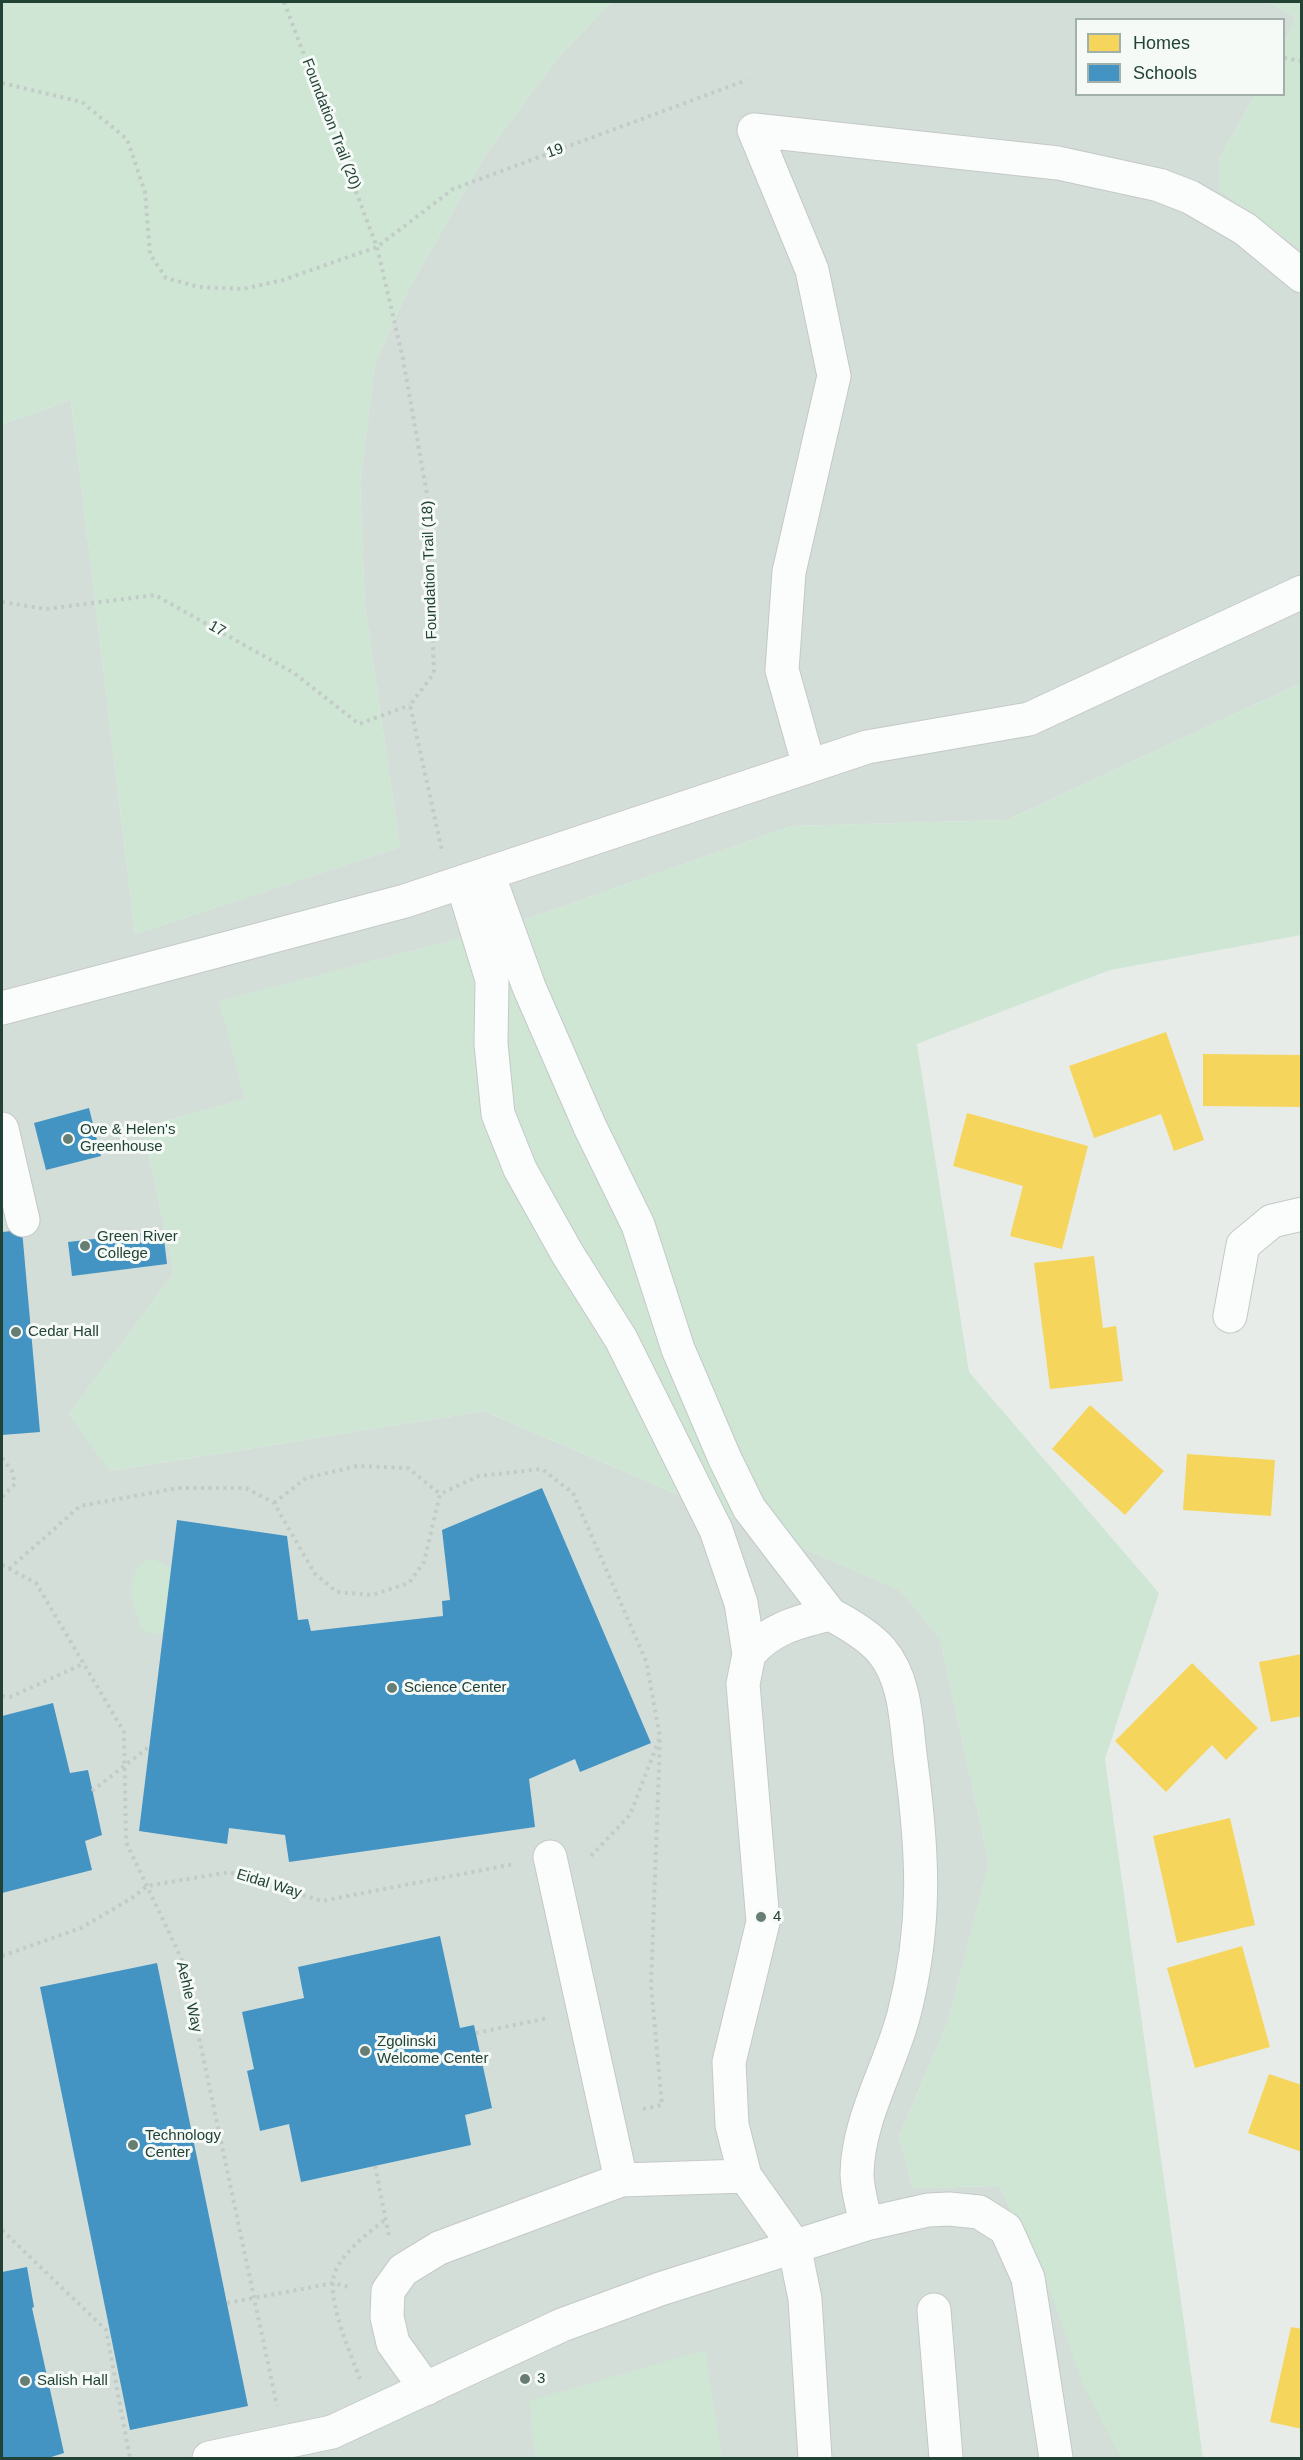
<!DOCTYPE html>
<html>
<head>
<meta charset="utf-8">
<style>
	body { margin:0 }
	#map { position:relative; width:1303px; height:2460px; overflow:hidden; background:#e7ece9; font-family:Arial,sans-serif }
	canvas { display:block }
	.frame { position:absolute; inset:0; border:3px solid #224236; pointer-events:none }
	.legend { position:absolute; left:1075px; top:18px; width:210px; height:78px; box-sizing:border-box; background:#f5faf7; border:2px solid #a1b0aa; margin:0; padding:8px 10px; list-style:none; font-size:18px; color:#224236 }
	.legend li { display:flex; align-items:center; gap:12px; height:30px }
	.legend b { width:30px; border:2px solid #a1b0aa }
</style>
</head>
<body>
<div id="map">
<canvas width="1303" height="2460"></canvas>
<div class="frame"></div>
<ul class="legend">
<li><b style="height:16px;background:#f6d55c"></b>Homes</li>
<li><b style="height:16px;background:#4393c3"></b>Schools</li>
</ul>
</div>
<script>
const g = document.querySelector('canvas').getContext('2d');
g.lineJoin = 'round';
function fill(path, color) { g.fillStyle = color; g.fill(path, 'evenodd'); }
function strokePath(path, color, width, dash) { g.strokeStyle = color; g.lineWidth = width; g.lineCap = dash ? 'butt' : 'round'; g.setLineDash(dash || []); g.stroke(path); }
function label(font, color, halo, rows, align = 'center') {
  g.font = font + ' Arial,sans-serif'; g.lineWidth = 6; g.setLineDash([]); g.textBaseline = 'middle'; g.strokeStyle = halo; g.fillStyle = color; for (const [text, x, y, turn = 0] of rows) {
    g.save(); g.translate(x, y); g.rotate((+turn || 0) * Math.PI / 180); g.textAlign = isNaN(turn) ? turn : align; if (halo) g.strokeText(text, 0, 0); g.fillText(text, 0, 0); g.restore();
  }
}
fill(new Path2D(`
	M 611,2 L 1268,2 L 1296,17 L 1284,45 L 1284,20 L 1076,20 L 1076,94 L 1255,95 L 1219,159 L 1219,190 L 1301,249 L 1301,683 L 1007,820 L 792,826 L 504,927 L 220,1001 L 245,1099 L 143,1127 L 174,1273 L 69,1414 L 110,1471 L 484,1411 L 900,1590 L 940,1638 L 989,1863 L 948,2022 L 899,2136 L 913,2188 L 999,2186 L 1046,2279 L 1122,2458 L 2,2458 L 2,424 L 71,400 L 135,934 L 400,847 L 365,607 L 360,483 L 375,364 L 406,294 L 486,154 L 556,60 Z`), '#d4ded9');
fill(new Path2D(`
	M 2,2 L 611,2 L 556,60 L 486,154 L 406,294 L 375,364 L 360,483 L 365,607 L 400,847 L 135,934 L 71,400 L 2,424 Z
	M 1268,2 L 1301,2 L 1301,249 L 1219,190 L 1219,159 L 1255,95 L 1284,94 L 1284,45 L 1296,17 Z
	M 1301,683 L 1301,935 L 1110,970 L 917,1044 L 969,1372 L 1159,1593 L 1105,1759 L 1203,2458 L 1121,2458 L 1083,2384 L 1046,2279 L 999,2186 L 913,2188 L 899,2136 L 948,2022 L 989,1863 L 940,1638 L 900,1590 L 484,1411 L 109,1471 L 69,1414 L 174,1273 L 143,1127 L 245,1099 L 219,1001 L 504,927 L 792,826 L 1007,820 Z
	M 151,1558 L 171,1568 L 163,1633 L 153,1634 L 142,1629 C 131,1604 122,1572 151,1558 Z
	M 705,2350 L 722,2458 L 535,2458 L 529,2401 Z`), '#cfe6d4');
fill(new Path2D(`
	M 1166,1032 L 1204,1140 L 1174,1151 L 1161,1114 L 1094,1138 L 1069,1066 Z
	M 1203,1054 L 1302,1055 L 1302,1107 L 1203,1106 Z
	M 967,1113 L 1088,1146 L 1062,1249 L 1010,1236 L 1023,1186 L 953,1166 Z
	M 1094,1256 L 1103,1328 L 1116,1326 L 1123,1381 L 1050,1389 L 1034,1263 Z
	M 1090,1405 L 1164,1471 L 1125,1515 L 1052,1449 Z
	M 1187,1454 L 1275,1460 L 1271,1516 L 1183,1510 Z
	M 1302,1654 L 1302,1716 L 1271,1722 L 1259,1662 Z
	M 1192,1663 L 1258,1728 L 1226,1760 L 1212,1745 L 1166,1792 L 1115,1741 Z
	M 1230,1818 L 1255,1925 L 1177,1943 L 1153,1836 Z
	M 1242,1946 L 1270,2047 L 1195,2068 L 1167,1968 Z
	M 1269,2074 L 1302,2085 L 1302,2152 L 1248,2133 Z
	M 1291,2327 L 1302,2329 L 1302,2429 L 1270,2422 Z`), '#f6d55c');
fill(new Path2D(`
	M 89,1108 L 101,1156 L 46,1170 L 34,1123 Z
	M 22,1230 L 40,1432 L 2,1435 L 2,1232 Z
	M 163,1231 L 167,1264 L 72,1276 L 68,1242 Z
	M 542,1488 L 651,1743 L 580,1772 L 575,1759 L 529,1779 L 535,1827 L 289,1862 L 285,1835 L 229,1828 L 227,1844 L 139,1831 L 177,1520 L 287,1536 L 298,1620 L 308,1619 L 311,1631 L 443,1616 L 442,1601 L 450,1600 L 442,1530 Z
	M 53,1703 L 70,1773 L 88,1770 L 102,1835 L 85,1841 L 92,1870 L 2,1893 L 2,1716 Z
	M 440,1936 L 460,2028 L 474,2025 L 492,2108 L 465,2115 L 471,2145 L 301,2182 L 289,2124 L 260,2131 L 247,2071 L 254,2069 L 242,2012 L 304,1998 L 298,1967 Z
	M 157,1963 L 248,2406 L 130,2430 L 40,1987 Z
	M 27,2267 L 34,2307 L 32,2308 L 64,2453 L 48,2458 L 2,2458 L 2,2272 Z`), '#4393c3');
const minor = new Path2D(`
	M 809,766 L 782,670 L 789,572 L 834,376 L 812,270 L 754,130 L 1058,163 L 1159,185 L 1190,197 L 1245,229 L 1302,276
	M 488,874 L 529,987 L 590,1127 L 638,1225 L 678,1349 L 725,1459 L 749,1508 L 830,1614
	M 462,882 L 492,980 L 491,1044 L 498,1114 L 520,1169 L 567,1253 L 621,1339 L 716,1530 L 741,1603 L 749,1654 L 743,1684 L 763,1922 L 729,2062 L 732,2125 L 745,2176 L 794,2245 L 805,2299 L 815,2458
	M 2,1008 L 405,901 L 867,747 L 1029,719 L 1302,592
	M 2,1129 L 23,1220
	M 1230,1316 L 1243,1245 L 1272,1221 L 1302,1214
	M 749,1654 C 771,1628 798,1622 830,1614 C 847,1623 868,1635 881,1650 C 907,1680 906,1726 911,1762 C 923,1853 927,1924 904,2014 C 890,2068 858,2118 857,2174 C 857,2190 863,2208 866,2224
	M 550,1857 L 621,2180
	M 934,2310 L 946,2458
	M 426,2389 L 393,2343 L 387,2317 L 388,2291 L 403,2270 L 439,2248 L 621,2180 L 745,2176
	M 209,2458 L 332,2432 L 562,2325 L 660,2289 L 866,2224 L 928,2210 L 949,2209 L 979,2212 L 1006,2229 L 1028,2278 L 1056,2458`);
strokePath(minor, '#c4c9c6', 35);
strokePath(new Path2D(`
	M 284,2 L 377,247 L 403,359 L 428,500 L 434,673 L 410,705 L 442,851
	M 1284,58 L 1302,61
	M 2,83 L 82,102 L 127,139 L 145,192 L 150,254 L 166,278 L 199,287 L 243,289 L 283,280 L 377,247 L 453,189 L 747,80
	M 2,602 L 46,609 L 155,595 L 294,673 L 359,724 L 410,705
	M 2,1458 L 12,1471 L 15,1484 L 2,1497
	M 274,1503 L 306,1478 L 357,1466 L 408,1468 L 440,1494
	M 2,1565 L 36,1583 L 124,1732 L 126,1842 L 183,1962 L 277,2406
	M 9,1569 L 80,1506 L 178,1488 L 246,1488 L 274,1503 L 315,1574 L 337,1592 L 372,1595 L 409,1583 L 424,1562 L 440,1494 L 479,1476 L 542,1469 L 573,1493 L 646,1661 L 660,1737 L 630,1815 L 589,1858
	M 2,1696 L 10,1697 L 85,1663
	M 2,1956 L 81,1928 L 132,1898 L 147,1886 L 229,1872 L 322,1901 L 514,1864
	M 476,2033 L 548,2018
	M 643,2109 L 662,2105 L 651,1985 L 660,1740
	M 375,2166 L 389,2236
	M 2,2230 L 106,2330 L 130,2458
	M 227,2303 L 334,2283 L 352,2288
	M 360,2379 C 351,2354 325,2298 335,2272 C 344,2251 368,2233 386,2219`), '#c2cbc7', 4, [3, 4.5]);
strokePath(minor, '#fbfcfc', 33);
strokePath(new Path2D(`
	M 92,1791 L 150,1746`), '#c2cbc7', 4, [3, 4.5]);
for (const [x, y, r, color] of [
	[68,1139,6,"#677e75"],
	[85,1246,6,"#677e75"],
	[16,1332,6,"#677e75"],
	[392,1688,6,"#677e75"],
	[761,1917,6,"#677e75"],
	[365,2051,6,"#677e75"],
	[133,2145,6,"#677e75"],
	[525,2379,6,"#677e75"],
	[25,2381,6,"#677e75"]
]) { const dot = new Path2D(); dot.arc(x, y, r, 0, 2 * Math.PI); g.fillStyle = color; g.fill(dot); strokePath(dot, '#f5faf7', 2); }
label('15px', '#224236', '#f5faf7', [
	["Foundation Trail (20)",331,124,69],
	["19",555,151,-20],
	["Foundation Trail (18)",430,570,-92],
	["17",217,629,29],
	["Eidal Way",269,1884,17],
	["Aehle Way",189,1997,77]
]);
label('15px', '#224236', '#f5faf7', [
	["Ove & Helen's",80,1130],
	["Greenhouse",80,1147],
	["Green River",97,1237],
	["College",97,1254],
	["Cedar Hall",28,1332],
	["Science Center",404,1688],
	["4",773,1917],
	["Zgolinski",377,2042],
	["Welcome Center",377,2059],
	["Technology",145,2136],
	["Center",145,2153],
	["3",537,2379],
	["Salish Hall",37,2381]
], 'left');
</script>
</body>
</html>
